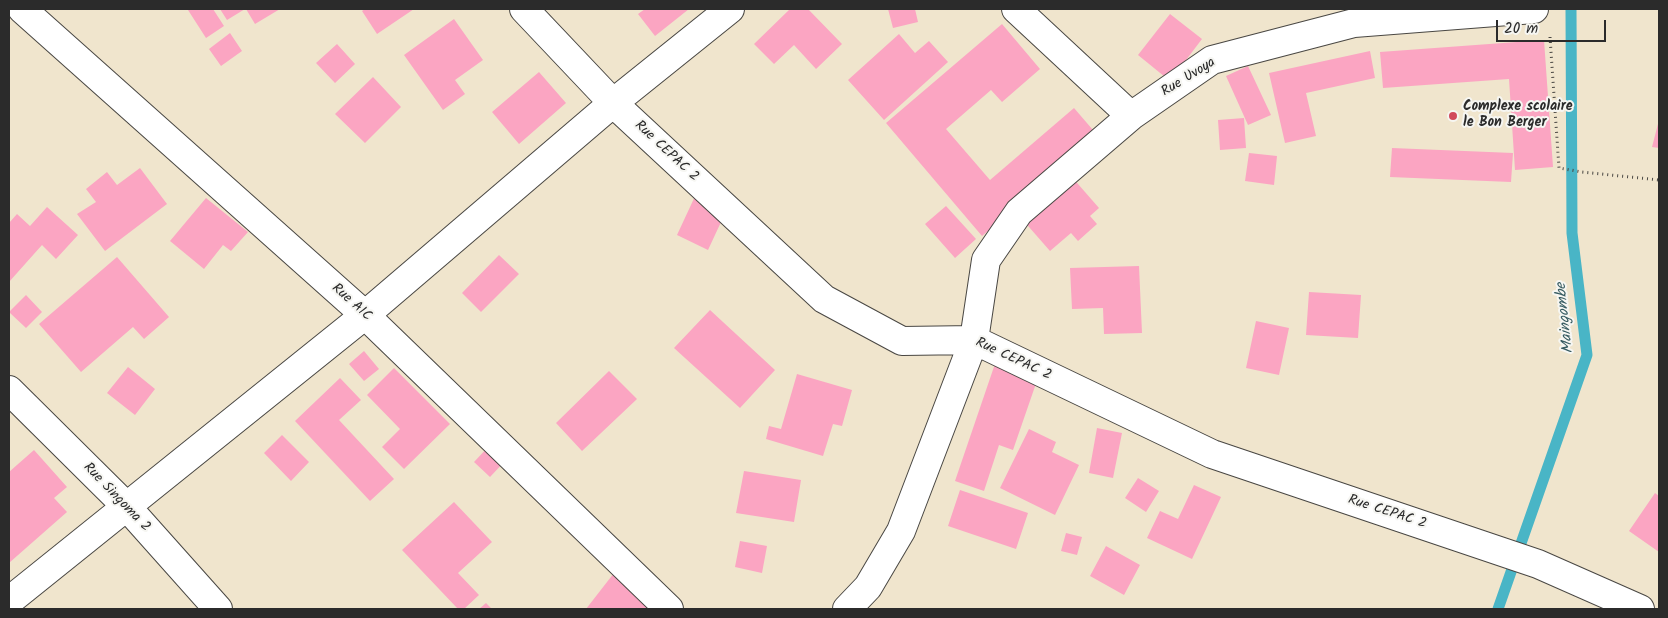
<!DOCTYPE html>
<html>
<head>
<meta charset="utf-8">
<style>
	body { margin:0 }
	#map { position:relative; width:1668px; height:618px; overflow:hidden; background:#f0e5cd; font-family:Kalam,sans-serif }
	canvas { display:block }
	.frame { position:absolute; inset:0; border:10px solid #2b2b2b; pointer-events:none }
	.scale { position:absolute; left:1496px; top:20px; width:110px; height:22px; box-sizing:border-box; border:2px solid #2b2b2b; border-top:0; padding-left:6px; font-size:15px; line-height:18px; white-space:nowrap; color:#2b2b2b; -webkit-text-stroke:4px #f6f6f2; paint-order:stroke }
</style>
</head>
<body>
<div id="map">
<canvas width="1668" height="618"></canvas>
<div class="frame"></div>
<div class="scale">20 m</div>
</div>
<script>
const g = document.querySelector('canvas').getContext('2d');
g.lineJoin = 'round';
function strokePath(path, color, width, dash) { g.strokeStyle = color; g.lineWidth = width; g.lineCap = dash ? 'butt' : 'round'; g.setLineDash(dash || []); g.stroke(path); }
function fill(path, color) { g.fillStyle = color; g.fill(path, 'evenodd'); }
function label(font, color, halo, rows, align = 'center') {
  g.font = font + ' Kalam,sans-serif'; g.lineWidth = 4; g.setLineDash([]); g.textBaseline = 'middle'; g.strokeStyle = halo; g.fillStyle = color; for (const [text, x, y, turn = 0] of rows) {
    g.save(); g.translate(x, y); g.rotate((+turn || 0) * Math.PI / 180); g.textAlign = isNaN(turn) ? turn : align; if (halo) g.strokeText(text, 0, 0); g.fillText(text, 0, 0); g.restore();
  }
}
strokePath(new Path2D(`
	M 1498,609 L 1587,355 L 1572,233 L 1571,9`), '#49b5c6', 11);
fill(new Path2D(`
	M 190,9 L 213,9 L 224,26 L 206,38 L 188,10 Z
	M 220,9 L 245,9 L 227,20 Z
	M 246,9 L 280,9 L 255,24 Z
	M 365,9 L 414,9 L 377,34 L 362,11 Z
	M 645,9 L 689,9 L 655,36 L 638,14 Z
	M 790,9 L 808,9 L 842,44 L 816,69 L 794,45 L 774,64 L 754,44 Z
	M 888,9 L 915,9 L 918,22 L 893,28 Z
	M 1170,14 L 1202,39 L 1170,81 L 1138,55 Z
	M 454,19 L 483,60 L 455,80 L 465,94 L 443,110 L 404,55 Z
	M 1002,24 L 1040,69 L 1002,102 L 991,90 L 946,129 L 990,180 L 1074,108 L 1099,137 L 982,236 L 886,123 Z
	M 230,33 L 242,51 L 221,66 L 209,49 Z
	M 899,34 L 915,53 L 929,41 L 948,62 L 884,120 L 848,80 Z
	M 1544,40 L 1553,167 L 1515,170 L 1509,79 L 1383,88 L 1380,52 Z
	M 337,44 L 355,64 L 335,83 L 316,63 Z
	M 1370,51 L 1375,78 L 1306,93 L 1316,136 L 1285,143 L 1269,73 Z
	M 1248,66 L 1271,115 L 1248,125 L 1226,76 Z
	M 539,72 L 566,103 L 519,144 L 492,112 Z
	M 373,77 L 401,107 L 365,143 L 335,114 Z
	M 1244,118 L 1246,148 L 1220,150 L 1218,120 Z
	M 1659,120 L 1659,148 L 1652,147 Z
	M 1392,148 L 1513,153 L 1511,182 L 1390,177 Z
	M 1249,153 L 1277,156 L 1274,185 L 1245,181 Z
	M 140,168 L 167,204 L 105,251 L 77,214 L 96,202 L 86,189 L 107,172 L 117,185 Z
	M 1071,176 L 1099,208 L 1090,216 L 1097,224 L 1078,241 L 1071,233 L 1050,251 L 1022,219 Z
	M 697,192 L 728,207 L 708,250 L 677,235 Z
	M 206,198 L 248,232 L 231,251 L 223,245 L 204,269 L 170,241 Z
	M 946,206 L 976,239 L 955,258 L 925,224 Z
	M 47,207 L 78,235 L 56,259 L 42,245 L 9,282 L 9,223 L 17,214 L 30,226 Z
	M 499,255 L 519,274 L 481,312 L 462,293 Z
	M 117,257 L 169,317 L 144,339 L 133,327 L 81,372 L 39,324 Z
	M 1139,266 L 1142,333 L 1104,334 L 1103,308 L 1072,309 L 1070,268 Z
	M 1309,292 L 1361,295 L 1358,338 L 1306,335 Z
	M 26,295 L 42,312 L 26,328 L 9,312 Z
	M 710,310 L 775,370 L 740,408 L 674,348 Z
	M 1256,321 L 1289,328 L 1279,375 L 1246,368 Z
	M 364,351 L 379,369 L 364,381 L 349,364 Z
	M 998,355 L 1041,369 L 1013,450 L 999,445 L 984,491 L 955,481 Z
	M 128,367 L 155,389 L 135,415 L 107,393 Z
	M 394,368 L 450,424 L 404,469 L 382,447 L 400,429 L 367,395 Z
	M 609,371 L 637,399 L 582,451 L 556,423 Z
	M 797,374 L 852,390 L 842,426 L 833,424 L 823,456 L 766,439 L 769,426 L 781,429 Z
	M 340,378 L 361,400 L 339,420 L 394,479 L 370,501 L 295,421 Z
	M 1097,428 L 1122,433 L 1113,478 L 1089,473 Z
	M 1029,429 L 1056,442 L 1052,452 L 1079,465 L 1055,515 L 1000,488 Z
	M 282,435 L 309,462 L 291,481 L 264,453 Z
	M 490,445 L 506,460 L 490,477 L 474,462 Z
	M 34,450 L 67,487 L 54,498 L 67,512 L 9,563 L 9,472 Z
	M 744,471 L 801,480 L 794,522 L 736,513 Z
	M 1138,478 L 1159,491 L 1146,512 L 1125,498 Z
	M 1194,485 L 1221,497 L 1192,559 L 1147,538 L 1160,511 L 1178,519 Z
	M 960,490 L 1028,513 L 1016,549 L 948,526 Z
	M 1655,493 L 1659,496 L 1659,552 L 1629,531 Z
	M 454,502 L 492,542 L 458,573 L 479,595 L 464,609 L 458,609 L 402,550 Z
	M 1066,533 L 1082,537 L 1077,555 L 1061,551 Z
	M 740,541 L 767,546 L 762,573 L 735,567 Z
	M 1106,546 L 1140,565 L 1124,595 L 1090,576 Z
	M 614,573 L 662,609 L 586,609 Z
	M 486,603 L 492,609 L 479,609 Z`), '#fba5c2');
const street = new Path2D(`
	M 22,9 L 365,315 L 669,609
	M 524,9 L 613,103 L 824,299 L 902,341 L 974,340 L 1212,454 L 1538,564 L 1640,609
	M 1016,9 L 1131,116
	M 9,390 L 127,507 L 218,609
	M 9,601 L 365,315 L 613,103 L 730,9
	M 847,609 L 868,587 L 901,531 L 974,340 L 986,260 L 1019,212 L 1131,116 L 1212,60 L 1354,23 L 1534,9`);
strokePath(street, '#494743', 30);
strokePath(new Path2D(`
	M 1550,37 L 1559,168 L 1582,172 L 1659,180`), '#494743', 3, [1, 4]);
strokePath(street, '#fff', 28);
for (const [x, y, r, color] of [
	[1453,116,5,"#d1495b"]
]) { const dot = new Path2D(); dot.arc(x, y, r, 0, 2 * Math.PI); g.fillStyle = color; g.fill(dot); strokePath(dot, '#f6f6f2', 2); }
label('14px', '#2b2b2b', '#f6f6f2', [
	["Rue Uvoya",1189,78,-32],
	["Rue CEPAC 2",666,152,43],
	["Rue AIC",351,303,42],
	["Rue CEPAC 2",1013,360,25],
	["Rue Singoma 2",116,498,46],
	["Rue CEPAC 2",1387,513,18]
]);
label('bold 14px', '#2b2b2b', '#f6f6f2', [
	["Complexe scolaire",1463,108],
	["le Bon Berger",1463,124]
], 'left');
label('italic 15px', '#365b61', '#f6f6f2', [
	["Maingombe",1566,318,-96]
]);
</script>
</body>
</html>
